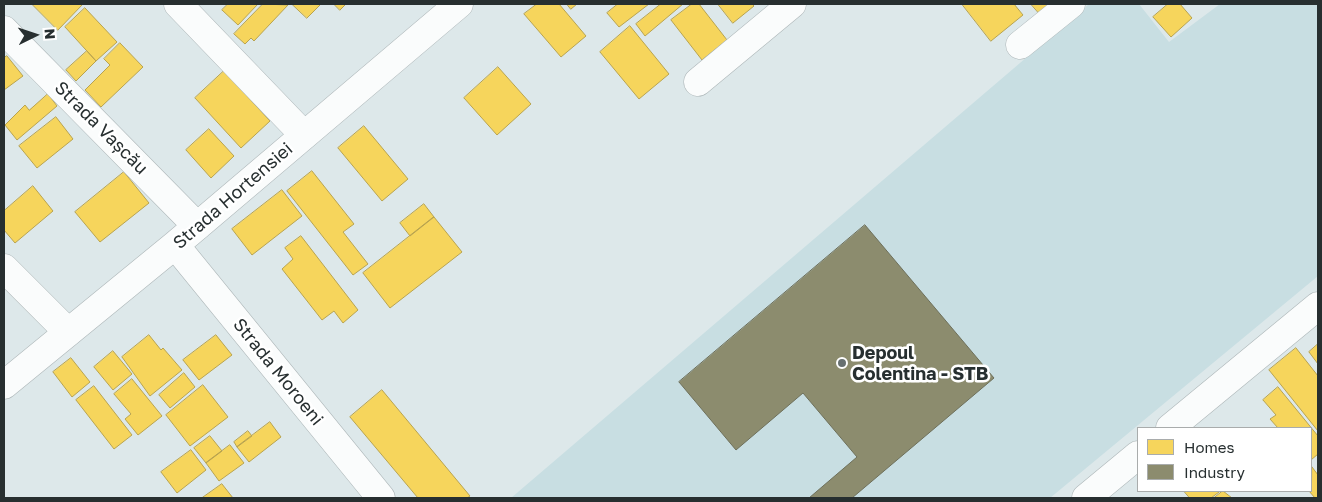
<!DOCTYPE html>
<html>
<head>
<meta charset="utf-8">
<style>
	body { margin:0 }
	#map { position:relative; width:1322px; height:502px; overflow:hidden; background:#dde8ea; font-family:"Golos Text",sans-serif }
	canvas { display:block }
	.frame { position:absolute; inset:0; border:5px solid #272f30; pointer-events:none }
	.legend { position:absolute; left:1137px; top:427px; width:175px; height:65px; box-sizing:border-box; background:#fff; border:1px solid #a9acac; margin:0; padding:6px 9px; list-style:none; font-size:15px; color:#272f30 }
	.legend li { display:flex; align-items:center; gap:10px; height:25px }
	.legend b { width:25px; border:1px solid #a9acac }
	.north { position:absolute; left:10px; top:10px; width:50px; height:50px; -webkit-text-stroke:4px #fff; paint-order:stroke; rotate:86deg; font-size:14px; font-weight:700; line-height:20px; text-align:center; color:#272f30 }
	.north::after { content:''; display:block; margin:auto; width:18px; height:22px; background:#272f30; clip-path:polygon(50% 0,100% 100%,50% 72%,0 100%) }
</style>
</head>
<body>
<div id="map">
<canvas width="1322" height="502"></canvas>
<div class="frame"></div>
<ul class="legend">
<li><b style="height:14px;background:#f6d55c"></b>Homes</li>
<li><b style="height:14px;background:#8c8c6e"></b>Industry</li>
</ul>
<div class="north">N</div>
</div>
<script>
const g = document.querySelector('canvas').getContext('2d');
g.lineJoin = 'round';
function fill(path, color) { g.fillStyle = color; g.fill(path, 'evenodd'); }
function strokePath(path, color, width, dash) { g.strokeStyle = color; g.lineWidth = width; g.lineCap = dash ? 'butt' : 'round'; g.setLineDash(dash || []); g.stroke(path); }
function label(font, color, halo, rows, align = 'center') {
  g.font = font + ' "Golos Text",sans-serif'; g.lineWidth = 5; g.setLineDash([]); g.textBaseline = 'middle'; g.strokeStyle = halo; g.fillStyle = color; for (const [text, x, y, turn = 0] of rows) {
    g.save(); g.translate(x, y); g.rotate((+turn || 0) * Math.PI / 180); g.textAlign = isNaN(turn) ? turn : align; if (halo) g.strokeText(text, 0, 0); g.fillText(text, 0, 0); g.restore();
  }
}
fill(new Path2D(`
	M 1089,4 L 1139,4 L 1169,42 L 1220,4 L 1318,4 L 1318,276 L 1050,498 L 511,498 Z`), '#c8dee2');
const homes = new Path2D(`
	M 32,4 L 83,4 L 58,30 Z
	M 228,4 L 258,4 L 238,25 L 222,10 Z
	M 263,4 L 288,5 L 254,41 L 251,38 L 245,44 L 234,34 Z
	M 292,4 L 321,4 L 307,18 Z
	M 334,4 L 346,4 L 340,10 Z
	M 537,4 L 559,4 L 586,36 L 561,57 L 524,14 Z
	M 567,4 L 577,4 L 571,9 Z
	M 618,4 L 649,4 L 619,27 L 607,13 Z
	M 661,4 L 683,4 L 645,36 L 636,24 Z
	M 692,4 L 699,4 L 727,40 L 702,60 L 671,20 Z
	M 718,4 L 752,4 L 754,6 L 733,23 Z
	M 962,4 L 1014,4 L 1023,15 L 991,41 Z
	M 1031,4 L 1049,4 L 1039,13 Z
	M 1168,4 L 1180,4 L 1192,18 L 1171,37 L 1153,17 Z
	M 85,8 L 117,42 L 96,61 L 65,27 Z
	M 630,26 L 669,74 L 639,99 L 600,52 Z
	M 120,43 L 143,67 L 101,107 L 85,90 L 110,65 L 104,59 Z
	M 87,51 L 96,61 L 76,81 L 66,70 Z
	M 7,56 L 23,76 L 4,90 L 4,58 Z
	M 498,67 L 531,104 L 497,135 L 464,98 Z
	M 224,71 L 270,121 L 241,148 L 195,98 Z
	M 48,94 L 57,106 L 17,140 L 5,125 L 25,105 L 29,110 Z
	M 56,117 L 73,139 L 37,168 L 19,146 Z
	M 364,126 L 408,179 L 382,201 L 338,148 Z
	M 209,129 L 234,156 L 211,178 L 186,150 Z
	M 312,171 L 354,224 L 343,232 L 368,264 L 353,275 L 287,191 Z
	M 124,172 L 149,203 L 100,242 L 75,212 Z
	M 33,186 L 53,211 L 15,243 L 4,230 L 4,211 Z
	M 282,190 L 302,216 L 252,255 L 232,229 Z
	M 424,204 L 434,217 L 410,236 L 400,223 Z
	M 434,217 L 462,252 L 390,308 L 363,273 Z
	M 301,236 L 358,310 L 343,323 L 334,311 L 322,320 L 282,269 L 293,259 L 285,248 Z
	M 149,335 L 161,350 L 163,348 L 182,370 L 150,396 L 122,357 Z
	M 216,335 L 232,355 L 199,380 L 183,360 Z
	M 1318,344 L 1318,364 L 1309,352 Z
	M 1296,348 L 1318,376 L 1318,431 L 1269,370 Z
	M 113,351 L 132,374 L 113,390 L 94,367 Z
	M 71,358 L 90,382 L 72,397 L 53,372 Z
	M 184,373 L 195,387 L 170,408 L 159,395 Z
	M 132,379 L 162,416 L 138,435 L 125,419 L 131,414 L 114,394 Z
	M 203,385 L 228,417 L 190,446 L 166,415 Z
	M 94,386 L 132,435 L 114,449 L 76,400 Z
	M 1278,387 L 1318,436 L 1318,454 L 1311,460 L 1311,428 L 1278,428 L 1270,419 L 1276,415 L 1263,400 Z
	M 382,390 L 470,496 L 467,498 L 418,498 L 350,417 Z
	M 270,422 L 281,437 L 249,462 L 237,447 Z
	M 248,431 L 252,436 L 237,447 L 234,442 Z
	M 210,436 L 222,451 L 206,463 L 194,448 Z
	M 230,445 L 244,463 L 219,481 L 206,463 Z
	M 191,450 L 206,470 L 177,493 L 161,472 Z
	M 1312,467 L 1318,475 L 1318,498 L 1315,498 L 1309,491 L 1311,491 Z
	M 222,484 L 233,498 L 202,498 Z
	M 1184,491 L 1219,491 L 1219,492 L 1211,498 L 1190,498 Z
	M 1223,491 L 1232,498 L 1214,498 Z`);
fill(homes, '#f6d55c');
strokePath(homes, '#b8a34f', 1);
const industry = new Path2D(`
	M 865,225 L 994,378 L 852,498 L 809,498 L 857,457 L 803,393 L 736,450 L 679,382 Z`);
fill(industry, '#8c8c6e');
strokePath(industry, '#6e705b', 1);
const minor = new Path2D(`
	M 178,4 L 304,135
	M 4,30 L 197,226
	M 1020,45 L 1071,4
	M 698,82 L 792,4
	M 4,268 L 68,332`);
const tertiary = new Path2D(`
	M 175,245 L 381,498
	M 4,385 L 175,245 L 459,4
	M 1170,428 L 1318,306
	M 1086,498 L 1138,455`);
strokePath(minor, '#adb6b8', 29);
strokePath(tertiary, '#adb6b8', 29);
strokePath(minor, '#fafcfc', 28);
strokePath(tertiary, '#fafcfc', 28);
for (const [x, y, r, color] of [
	[842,363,5,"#677071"]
]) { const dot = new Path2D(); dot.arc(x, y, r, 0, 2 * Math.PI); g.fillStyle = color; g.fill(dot); strokePath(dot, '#fff', 2); }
label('18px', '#272f30', '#fff', [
	["Strada Vașcău",101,128,45],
	["Strada Hortensiei",233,196,-41],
	["Strada Moroeni",278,372,51]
]);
label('bold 18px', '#272f30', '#fff', [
	["Depoul",852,353],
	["Colentina - STB",852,374]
], 'left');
</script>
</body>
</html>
